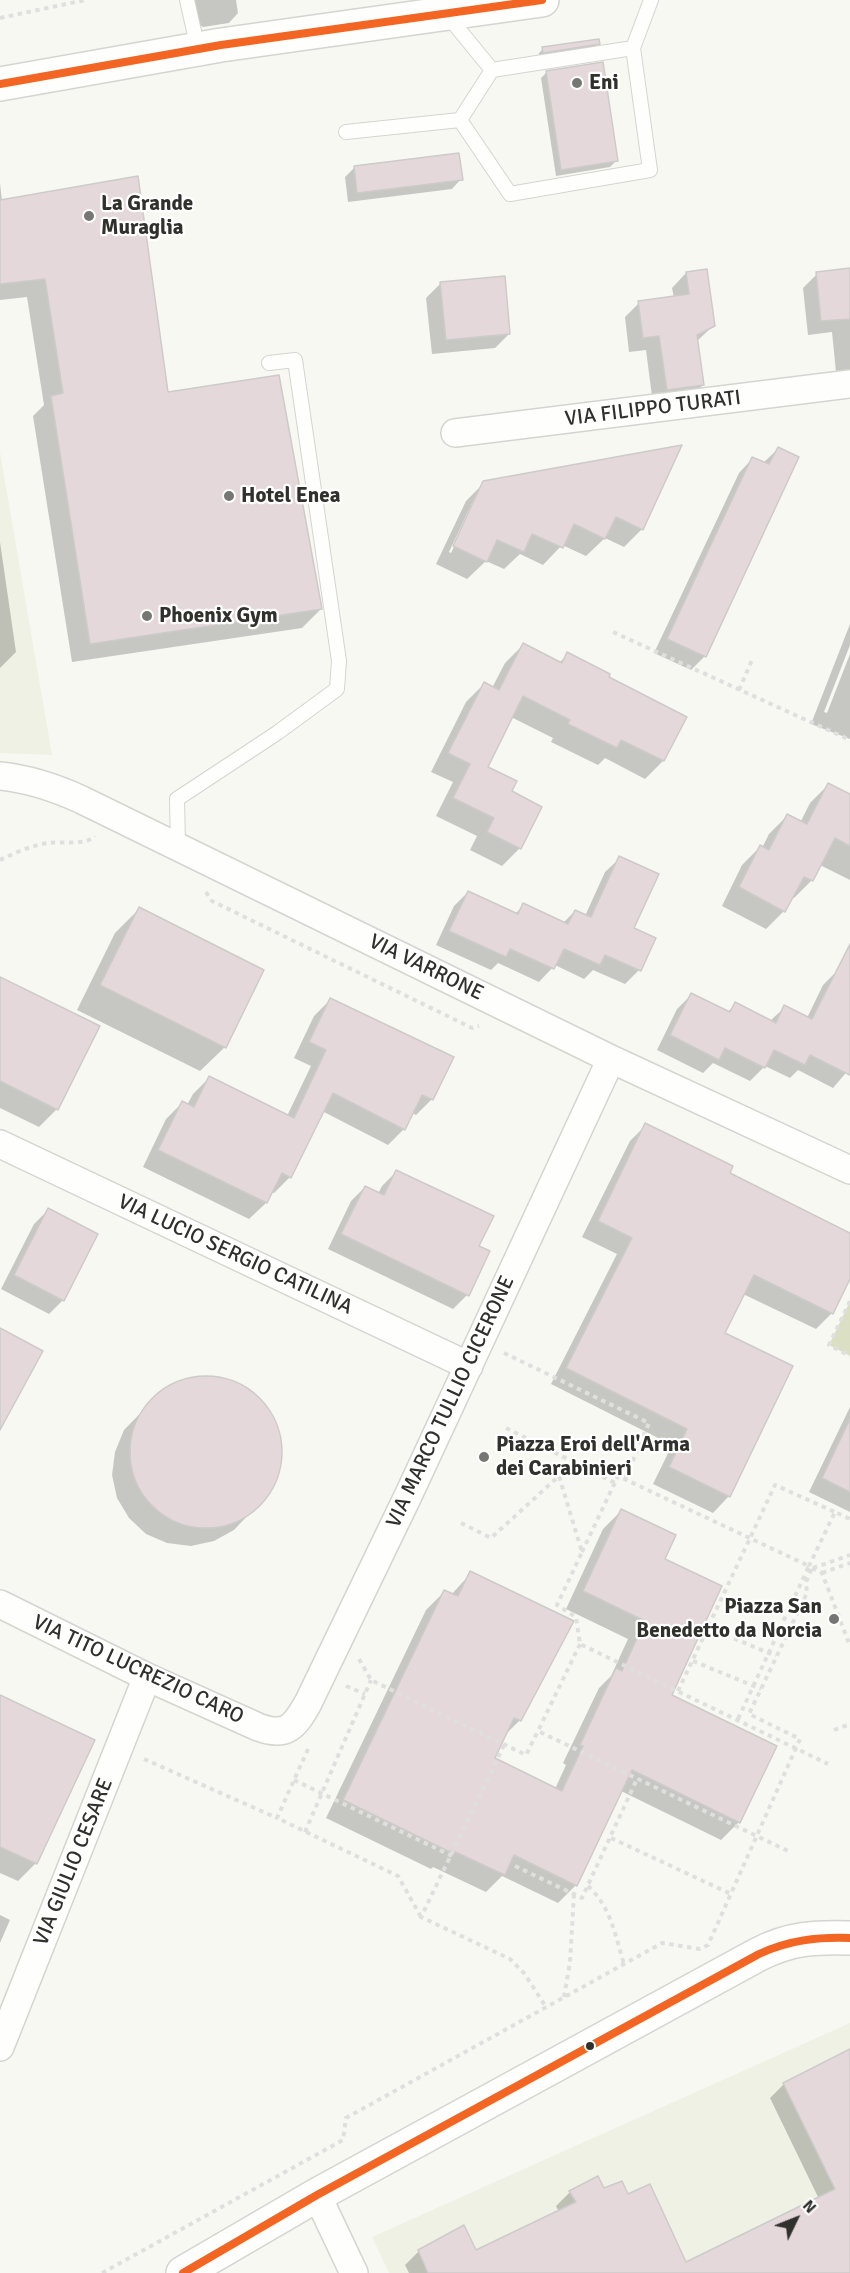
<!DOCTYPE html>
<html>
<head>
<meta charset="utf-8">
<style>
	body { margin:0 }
	#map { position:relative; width:850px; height:2273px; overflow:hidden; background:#f8f8f3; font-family:Signika,sans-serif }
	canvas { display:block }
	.north { position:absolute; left:766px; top:2189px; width:60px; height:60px; -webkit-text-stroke:4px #fff; paint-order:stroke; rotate:47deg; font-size:16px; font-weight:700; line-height:24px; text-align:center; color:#30312c }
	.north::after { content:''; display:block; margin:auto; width:21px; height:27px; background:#30312c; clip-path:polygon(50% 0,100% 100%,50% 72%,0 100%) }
</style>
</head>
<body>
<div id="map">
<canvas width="850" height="2273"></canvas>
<div class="north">N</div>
</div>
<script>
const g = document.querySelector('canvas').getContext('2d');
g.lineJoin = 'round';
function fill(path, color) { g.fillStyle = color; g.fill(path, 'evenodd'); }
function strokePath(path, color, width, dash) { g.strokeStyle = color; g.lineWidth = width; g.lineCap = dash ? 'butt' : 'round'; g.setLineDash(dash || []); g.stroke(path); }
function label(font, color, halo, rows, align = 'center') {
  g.font = font + ' Signika,sans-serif'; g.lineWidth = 4.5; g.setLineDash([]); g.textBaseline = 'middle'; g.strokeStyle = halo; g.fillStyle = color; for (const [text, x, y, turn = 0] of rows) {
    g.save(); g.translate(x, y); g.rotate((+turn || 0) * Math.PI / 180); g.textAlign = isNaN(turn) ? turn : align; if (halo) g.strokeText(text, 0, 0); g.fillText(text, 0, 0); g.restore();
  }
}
fill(new Path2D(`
	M 0,452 L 52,755 L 0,753 Z
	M 850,2023 L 850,2273 L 389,2273 L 372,2237 Z`), '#eef1e4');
fill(new Path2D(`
	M 850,1301 L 850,1356 L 829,1345 Z`), '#dbe0c5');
fill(new Path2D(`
	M 193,0 L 236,0 L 238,13 L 229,23 L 203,27 L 196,23 Z
	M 598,44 L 594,48 L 539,57 L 539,53 L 543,49 Z
	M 547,72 L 616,161 L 610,167 L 556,176 L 541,78 Z
	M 354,168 L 461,179 L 452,189 L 348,202 L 345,177 Z
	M 0,183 L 2,201 L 166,393 L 321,609 L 302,628 L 72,662 L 33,416 L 44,405 L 27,297 L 0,300 Z
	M 850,270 L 850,370 L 836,372 L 832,332 L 808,335 L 803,288 L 817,274 Z
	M 686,273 L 713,326 L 697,341 L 703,385 L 689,399 L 653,404 L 646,350 L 629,352 L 625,317 L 639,303 L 674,298 L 672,288 Z
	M 440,284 L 509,334 L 495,348 L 432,354 L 426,298 Z
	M 680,447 L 642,529 L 624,547 L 605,538 L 586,556 L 562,545 L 543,565 L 520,554 L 504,569 L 486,561 L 467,579 L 436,564 L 466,501 L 484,483 ZM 475,497 L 478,497 L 451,553 L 449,552 Z
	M 778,449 L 705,656 L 691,670 L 654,653 L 739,473 L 753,458 L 763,463 Z
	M 0,542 L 16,652 L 0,668 Z
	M 850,624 L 850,645 L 824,712 L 827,713 L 850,654 L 850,739 L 811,724 Z
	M 523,645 L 559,663 L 568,654 L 607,677 L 685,717 L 663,761 L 645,779 L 605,758 L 598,765 L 551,742 L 553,738 L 511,717 L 486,767 L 510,792 L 520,848 L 502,866 L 470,850 L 477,836 L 436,816 L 453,782 L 431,772 L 466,702 L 484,684 L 492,688 L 505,663 Z
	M 828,785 L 850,796 L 850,880 L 820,865 L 812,880 L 794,898 L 792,897 L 784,911 L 766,929 L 722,906 L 742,865 L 760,847 L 762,848 L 769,834 L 787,816 L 800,823 L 810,803 Z
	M 620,858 L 632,929 L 654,939 L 639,970 L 625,984 L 593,970 L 584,979 L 555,965 L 539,982 L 498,963 L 491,970 L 436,945 L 454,906 L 468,892 L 515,914 L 524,905 L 563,923 L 575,911 L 585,916 L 605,872 Z
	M 139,909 L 225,1047 L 200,1071 L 77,1010 L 115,933 Z
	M 837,971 L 850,978 L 850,1068 L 833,1088 L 798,1070 L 790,1078 L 765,1066 L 750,1081 L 713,1063 L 703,1073 L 657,1050 L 677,1009 L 691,995 L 727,1013 L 735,1004 L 770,1021 L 785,1007 L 807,1018 L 823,985 Z
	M 0,978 L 57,1109 L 39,1127 L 0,1108 Z
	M 330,1000 L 432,1099 L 416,1115 L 412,1113 L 404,1129 L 388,1145 L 322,1111 L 290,1177 L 274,1193 L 271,1192 L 266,1203 L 249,1219 L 143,1167 L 166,1119 L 182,1103 L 187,1105 L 193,1094 L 209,1078 L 287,1116 L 311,1066 L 294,1058 L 314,1016 Z
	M 646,1125 L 728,1174 L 850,1234 L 850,1276 L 832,1313 L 816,1329 L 743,1294 L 723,1334 L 729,1496 L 713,1513 L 653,1484 L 672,1445 L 551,1384 L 617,1254 L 582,1237 L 630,1141 Z
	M 396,1172 L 477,1247 L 467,1295 L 453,1309 L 328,1249 L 351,1201 L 365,1187 L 378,1194 L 382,1186 Z
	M 48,1210 L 63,1300 L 49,1314 L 1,1289 L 34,1224 Z
	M 201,1378 L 224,1380 L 246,1389 L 264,1405 L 276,1425 L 281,1448 L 278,1472 L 269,1493 L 234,1530 L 214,1541 L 191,1546 L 167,1543 L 146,1534 L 129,1518 L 117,1498 L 112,1475 L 115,1452 L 124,1430 L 159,1394 L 179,1382 Z
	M 850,1407 L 850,1512 L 809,1492 Z
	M 621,1511 L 663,1560 L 670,1696 L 739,1822 L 721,1840 L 621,1791 L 576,1885 L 558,1903 L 502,1876 L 486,1892 L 433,1867 L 431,1869 L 326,1818 L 426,1610 L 444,1592 L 451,1595 L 471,1573 L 520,1720 L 504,1736 L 493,1759 L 555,1789 L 566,1765 L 563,1763 L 599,1688 L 611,1676 L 628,1639 L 566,1609 L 603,1529 Z
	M 0,1698 L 36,1863 L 18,1881 L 0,1873 Z
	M 0,1915 L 10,1920 L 0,1943 Z
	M 850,2051 L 850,2273 L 409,2273 L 405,2265 L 419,2251 L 475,2252 L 559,2212 L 556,2206 L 570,2192 L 604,2190 L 627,2196 L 685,2264 L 819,2199 L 770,2098 L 784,2084 Z`), '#0003');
const building = new Path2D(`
	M 599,39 L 600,44 L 543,53 L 542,47 Z
	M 603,62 L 618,161 L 561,170 L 546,71 Z
	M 459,153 L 463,180 L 357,193 L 354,166 Z
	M 138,176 L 168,392 L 279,375 L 322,609 L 90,644 L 51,396 L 63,393 L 45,279 L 0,284 L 0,200 Z
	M 850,268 L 850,319 L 821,321 L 816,272 Z
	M 707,269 L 715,326 L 697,335 L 704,385 L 667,390 L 659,336 L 643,338 L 638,301 L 689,294 L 686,272 Z
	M 505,276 L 510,334 L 446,340 L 440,282 Z
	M 682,445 L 643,530 L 616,517 L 605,539 L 574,524 L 563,548 L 532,534 L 524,552 L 497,540 L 487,562 L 453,546 L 483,481 Z
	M 778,447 L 799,457 L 706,657 L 667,639 L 752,457 L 769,464 Z
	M 523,643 L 562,663 L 567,652 L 610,674 L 609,677 L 687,717 L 664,761 L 621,740 L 617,748 L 568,724 L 570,720 L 523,696 L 488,767 L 517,781 L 512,791 L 542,807 L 521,849 L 487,832 L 494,818 L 453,798 L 470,764 L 448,753 L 484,682 L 499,690 Z
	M 828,783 L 850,794 L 850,846 L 835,838 L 813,881 L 804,877 L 785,912 L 739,887 L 760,845 L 769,850 L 787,814 L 807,824 Z
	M 619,856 L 659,874 L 634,928 L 656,938 L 641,971 L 605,955 L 600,965 L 564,949 L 554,969 L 510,949 L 506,957 L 449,931 L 468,891 L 518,914 L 523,903 L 568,924 L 575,910 L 591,917 Z
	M 139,907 L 264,970 L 226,1048 L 100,985 Z
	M 850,944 L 850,1075 L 810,1055 L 805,1065 L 774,1050 L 765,1068 L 725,1048 L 719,1060 L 670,1035 L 691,993 L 730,1012 L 735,1002 L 776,1023 L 784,1005 L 812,1019 Z
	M 0,977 L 100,1026 L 58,1110 L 0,1081 Z
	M 330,998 L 454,1057 L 433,1100 L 422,1095 L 405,1130 L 333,1093 L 291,1178 L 282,1173 L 267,1203 L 158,1150 L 182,1101 L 194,1107 L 209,1076 L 294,1118 L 326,1050 L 309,1042 Z
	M 645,1123 L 733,1166 L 730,1173 L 850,1233 L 850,1279 L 833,1314 L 754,1275 L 725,1333 L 793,1366 L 730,1497 L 669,1467 L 687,1429 L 566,1368 L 632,1238 L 598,1221 Z
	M 396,1170 L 494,1216 L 479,1246 L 490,1251 L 469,1296 L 341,1234 L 365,1186 L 384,1195 Z
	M 48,1208 L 98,1234 L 64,1301 L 14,1275 Z
	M 0,1328 L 43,1351 L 0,1430 Z
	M130 1452a76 76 0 1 1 152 0a76 76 0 1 1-152 0Z
	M 850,1419 L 850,1492 L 822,1478 Z
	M 621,1509 L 676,1535 L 665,1559 L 722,1586 L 672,1695 L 777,1746 L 740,1823 L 632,1770 L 577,1886 L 514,1855 L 505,1875 L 451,1850 L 450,1852 L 343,1800 L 444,1590 L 458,1596 L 470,1571 L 574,1621 L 521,1721 L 514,1718 L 495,1758 L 562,1791 L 583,1746 L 580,1745 L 616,1668 L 622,1671 L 645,1621 L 583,1591 Z
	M 0,1695 L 95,1740 L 37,1864 L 0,1847 Z
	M 850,2049 L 850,2273 L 428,2273 L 418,2250 L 464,2225 L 476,2250 L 576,2202 L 569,2191 L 598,2176 L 604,2188 L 622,2181 L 628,2194 L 650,2184 L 686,2262 L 835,2189 L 783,2083 Z`);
fill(building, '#e5d8db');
strokePath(building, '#cdcbca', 1.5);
const lane = new Path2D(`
	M 187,0 L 198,49
	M 447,15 L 492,70 L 633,48 L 651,0
	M 460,120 L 510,194 L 650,170 L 633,48
	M 346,132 L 460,120 L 492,70
	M 178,847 L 177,799 L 277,733 L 337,689 L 339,661 L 295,360 L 269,363`);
const street = new Path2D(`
	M 455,433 L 850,384
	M 0,776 C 29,779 56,788 82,800 L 611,1059 L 850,1170
	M 0,1144 L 469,1366
	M 0,1604 L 147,1677 L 258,1727 C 287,1738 295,1726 308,1703 L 408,1496 L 611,1059
	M 0,2047 L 147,1677
	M 317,2195 L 354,2273`);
const secondary = new Path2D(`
	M 0,84 L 221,45 L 542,0
	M 183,2273 L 317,2195 L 759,1954 C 791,1938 814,1937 850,1938`);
strokePath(lane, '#d4d4d0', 16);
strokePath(street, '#d4d4d0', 30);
strokePath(secondary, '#d4d4d0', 36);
strokePath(new Path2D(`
	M 0,18 L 85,0
	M 613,632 L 850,740
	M 739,690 L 752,660
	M 0,860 C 15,853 32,845 49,843 C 63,841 86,846 95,836
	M 206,892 L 212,901 L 472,1028 L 479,1026
	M 850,1301 L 829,1345 L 850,1356
	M 504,1353 L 649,1423 L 625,1479
	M 506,1428 L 615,1483
	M 461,1523 L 491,1538 L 559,1476 L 582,1552 L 557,1605 L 576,1617 L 580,1644 L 828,1764
	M 582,1552 L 618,1476 L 809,1566 L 738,1719
	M 812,1568 L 822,1573 L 850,1646
	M 813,1568 L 850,1555
	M 822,1573 L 850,1563
	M 709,1628 L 776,1656
	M 580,1644 L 538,1731 L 788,1851
	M 359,1659 L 371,1680 L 526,1755 L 538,1731
	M 693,1661 L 761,1689
	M 346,1686 L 365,1694
	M 678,1691 L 775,1485 L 835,1512
	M 834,1730 L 850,1724
	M 504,1745 L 421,1917 L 510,1959 L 524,1973 L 546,2007
	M 308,1749 L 277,1818 L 398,1876 L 421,1917
	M 144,1759 L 277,1818
	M 294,1780 L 452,1856
	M 305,1832 L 371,1680
	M 611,1838 L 731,1894
	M 515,1866 L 582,1898 L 637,1779
	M 588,1886 C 611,1907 615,1935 624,1964
	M 564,1997 L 570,1962 L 574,1894
	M 102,2273 L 343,2140 L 346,2118 L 662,1943 L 700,1949 L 708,1945 L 800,1739 L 749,1714 L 807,1593 L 806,1582 L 812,1568 L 809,1566 L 835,1512 L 850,1519`), '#dfdfde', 4, [4.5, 4.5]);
strokePath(lane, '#fefefd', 14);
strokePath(street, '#fefefd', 27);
strokePath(secondary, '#fefefd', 33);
strokePath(new Path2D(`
	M 0,84 L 221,45 L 542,0
	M 183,2273 L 317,2195 L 759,1954 C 789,1940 817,1937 850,1938`), '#f26522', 8);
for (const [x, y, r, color] of [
	[577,83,6,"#767772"],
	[89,216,6,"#767772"],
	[229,496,6,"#767772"],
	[147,616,6,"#767772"],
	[484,1457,6,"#767772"],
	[834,1619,6,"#767772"],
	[590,2046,5,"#30312c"]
]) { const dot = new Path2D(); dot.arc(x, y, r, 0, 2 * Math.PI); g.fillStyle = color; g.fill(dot); strokePath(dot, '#fff', 2); }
label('bold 21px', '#30312c', '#fff', [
	["Eni",589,83],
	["La Grande",101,204],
	["Muraglia",101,228],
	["Hotel Enea",241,496],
	["Phoenix Gym",159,616],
	["Piazza Eroi dell'Arma",496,1445],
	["dei Carabinieri",496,1469],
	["Piazza San",822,1607,"right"],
	["Benedetto da Norcia",822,1631,"right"]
], 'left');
label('21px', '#30312c', '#fff', [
	["VIA FILIPPO TURATI",653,409,-7],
	["VIA VARRONE",426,968,26],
	["VIA LUCIO SERGIO CATILINA",235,1255,25],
	["VIA MARCO TULLIO CICERONE",451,1402,-65],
	["VIA TITO LUCREZIO CARO",138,1670,25],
	["VIA GIULIO CESARE",74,1862,-68]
]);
</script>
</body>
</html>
